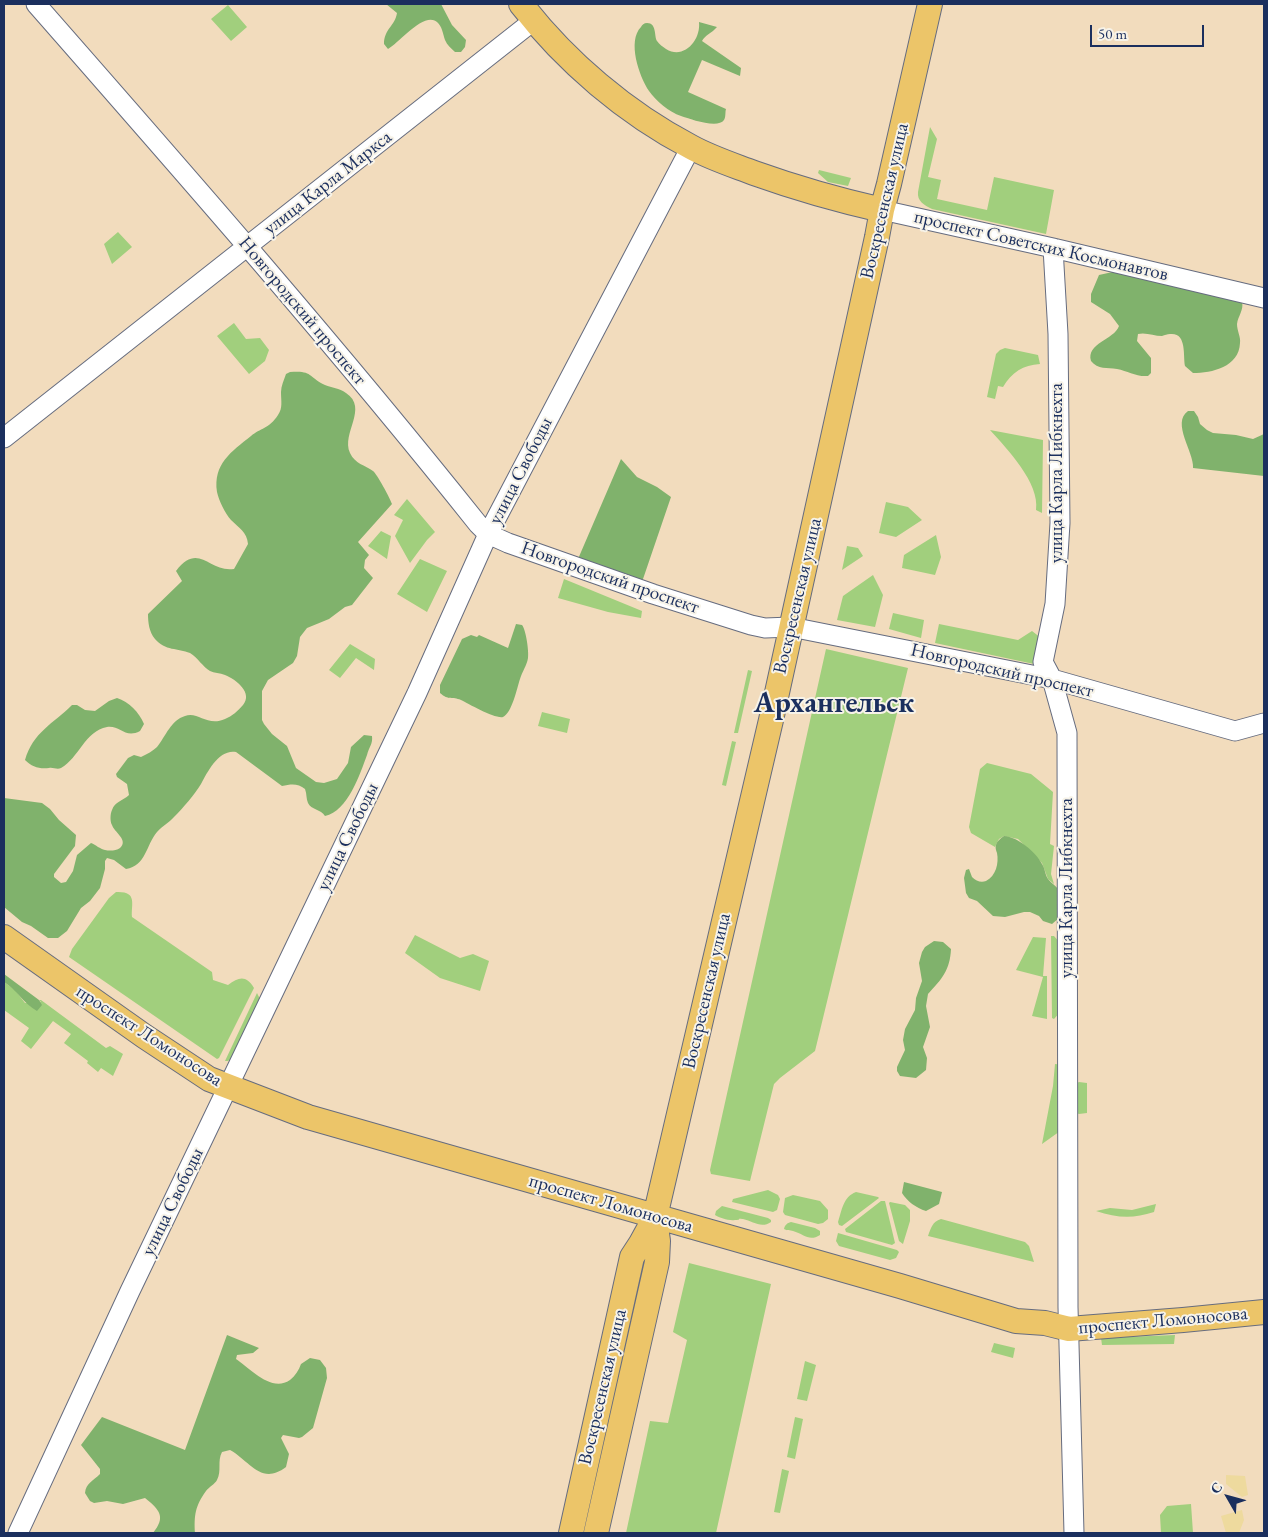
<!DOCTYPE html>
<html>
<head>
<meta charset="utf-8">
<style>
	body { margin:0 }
	#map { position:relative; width:1268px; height:1537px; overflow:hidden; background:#f2dcbd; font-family:"EB Garamond",serif }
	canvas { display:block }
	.frame { position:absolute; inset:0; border:5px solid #1b2f5e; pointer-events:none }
	.north { position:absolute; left:1203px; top:1472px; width:50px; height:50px; -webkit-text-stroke:4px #f7f3e8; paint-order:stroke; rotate:308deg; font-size:14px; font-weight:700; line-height:20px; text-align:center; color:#1b2f5e }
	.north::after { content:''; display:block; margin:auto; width:18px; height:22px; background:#1b2f5e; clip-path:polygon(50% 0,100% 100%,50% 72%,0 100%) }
	.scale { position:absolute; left:1090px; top:25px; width:114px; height:22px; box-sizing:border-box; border:2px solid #1b2f5e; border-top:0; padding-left:6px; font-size:15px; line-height:18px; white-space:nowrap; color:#1b2f5e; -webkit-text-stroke:4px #f7f3e8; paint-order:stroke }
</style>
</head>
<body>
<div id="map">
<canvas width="1268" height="1537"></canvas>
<div class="frame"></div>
<div class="north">С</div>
<div class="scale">50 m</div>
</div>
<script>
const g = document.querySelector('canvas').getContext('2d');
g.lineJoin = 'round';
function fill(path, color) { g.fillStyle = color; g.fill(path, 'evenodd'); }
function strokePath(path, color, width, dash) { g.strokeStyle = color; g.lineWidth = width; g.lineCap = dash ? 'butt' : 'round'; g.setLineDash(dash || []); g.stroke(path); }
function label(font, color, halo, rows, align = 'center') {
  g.font = font + ' "EB Garamond",serif'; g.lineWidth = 4; g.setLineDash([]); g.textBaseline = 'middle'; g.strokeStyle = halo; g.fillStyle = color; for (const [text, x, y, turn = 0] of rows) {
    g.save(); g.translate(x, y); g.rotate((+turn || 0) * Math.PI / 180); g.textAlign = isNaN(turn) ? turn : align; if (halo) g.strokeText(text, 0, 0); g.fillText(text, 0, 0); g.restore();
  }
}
fill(new Path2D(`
	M 228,5 L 247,27 L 231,41 L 211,19 Z
	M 930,127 L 937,139 L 928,177 L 941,180 L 937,199 L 987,210 L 994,177 L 1054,190 L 1046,234 L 932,209 C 924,205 917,201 918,192 Z
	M 819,170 L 851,178 L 848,186 L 828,182 L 818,173 Z
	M 118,232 L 132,247 L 112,264 L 104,244 Z
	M 234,323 L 246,339 L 260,338 L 269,350 L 265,361 L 249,374 L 217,336 Z
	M 1005,348 L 1038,355 L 1040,364 C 1023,365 1012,372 1003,387 L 998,386 L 995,399 L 987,397 L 996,354 L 1000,350 Z
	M 990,430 L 1043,440 L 1042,513 L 1036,510 C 1040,483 1007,449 990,430 Z
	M 407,499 L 435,532 L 427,540 L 410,563 L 395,536 L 403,520 L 394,515 Z
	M 886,502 L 908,507 L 922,520 L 896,537 L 879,533 Z
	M 381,531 L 391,536 L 387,559 L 368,546 Z
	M 936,535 L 941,557 L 935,575 L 902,568 L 904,555 Z
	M 847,546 L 858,548 L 863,556 L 842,570 Z
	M 420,559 L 447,571 L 427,612 L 397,594 Z
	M 873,575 L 883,595 L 875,627 L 837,620 L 843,596 Z
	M 564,579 L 642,611 L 641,618 L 608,612 L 558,598 Z
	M 893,613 L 924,620 L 921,638 L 889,629 Z
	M 939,624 L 1018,640 L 1032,631 L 1041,638 L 1038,660 L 1034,664 L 935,643 Z
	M 350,644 L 375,659 L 374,670 L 356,658 L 340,678 L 329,670 Z
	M 826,649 L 908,668 L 815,1051 L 780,1078 L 774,1084 L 750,1181 L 711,1174 L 710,1170 Z
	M 748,670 L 752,671 L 738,733 L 734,733 Z
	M 542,712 L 570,719 L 567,733 L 538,726 Z
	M 732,741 L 736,742 L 726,786 L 722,785 Z
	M 987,763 L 1031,774 L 1053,792 L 1050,844 L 1054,846 L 1051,874 L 1054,884 L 1048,879 L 1042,863 L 1018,839 L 1004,836 L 999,839 L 995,847 L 971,833 L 969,827 L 980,769 Z
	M 116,892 C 138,891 131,904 132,917 L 212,972 L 213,980 L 228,985 C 239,977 246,975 254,988 L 219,1058 L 217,1059 L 69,957 L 72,949 L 109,898 Z
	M 415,935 L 460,958 L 473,954 L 489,961 L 480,991 L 440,978 L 405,953 Z
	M 1051,936 L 1054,936 L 1061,944 L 1062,1010 L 1054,1019 L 1052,1018 Z
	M 1033,937 L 1046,938 L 1043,976 L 1047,976 L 1047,1019 L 1032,1016 L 1043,977 L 1016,970 Z
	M 4,982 L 15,990 L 25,1003 L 41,1002 L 39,1000 L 41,1000 L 106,1048 L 110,1046 L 123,1054 L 113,1076 L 101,1068 L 98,1072 L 87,1063 L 88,1061 L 64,1043 L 71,1034 L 53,1021 L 31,1049 L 21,1041 L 29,1028 L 4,1010 Z
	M 257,993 L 260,999 L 234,1057 L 228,1061 L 225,1061 Z
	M 1055,1064 L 1064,1065 L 1063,1129 L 1042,1144 L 1053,1086 Z
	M 1079,1082 L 1087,1083 L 1087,1113 L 1079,1114 L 1072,1111 L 1072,1086 Z
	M 768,1190 L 778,1195 L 780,1199 L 777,1210 L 773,1212 L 732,1202 L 733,1199 Z
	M 856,1192 L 878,1197 L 879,1198 L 842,1226 L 839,1225 L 838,1222 C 842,1210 843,1197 856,1192 Z
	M 793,1195 L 820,1201 L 828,1210 L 828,1219 L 823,1223 L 818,1224 L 785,1215 L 783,1212 L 785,1198 Z
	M 881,1201 L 885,1201 L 895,1243 L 892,1245 L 846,1232 L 845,1229 Z
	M 890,1202 L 905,1205 L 910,1210 L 910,1221 L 903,1244 L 899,1241 L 889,1203 Z
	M 1156,1204 L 1154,1212 C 1133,1219 1117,1218 1096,1211 L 1110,1208 L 1132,1210 Z
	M 722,1206 L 768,1218 L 771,1220 L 771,1222 C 761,1229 753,1221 743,1219 C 735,1218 743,1220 735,1220 C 729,1221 720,1218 715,1215 L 716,1211 Z
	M 941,1219 L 1025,1242 L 1029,1246 L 1034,1262 L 928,1236 C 931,1228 932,1222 941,1219 Z
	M 791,1222 L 815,1228 L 820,1231 L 820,1235 C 809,1242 804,1234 793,1231 C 790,1230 787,1231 784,1229 C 785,1225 787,1223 791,1222 Z
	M 838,1233 L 897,1250 L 899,1252 L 896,1258 L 890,1260 L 839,1246 L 836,1241 Z
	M 689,1263 L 771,1284 L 716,1533 L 626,1533 L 650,1421 L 668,1423 L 687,1340 L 673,1332 Z
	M 1175,1335 L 1174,1344 L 1102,1345 L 1101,1338 Z
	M 994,1343 L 1015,1348 L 1013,1358 L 991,1352 Z
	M 805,1361 L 816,1365 L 807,1401 L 797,1399 Z
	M 795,1417 L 803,1419 L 795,1459 L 787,1457 Z
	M 782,1469 L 789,1471 L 780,1513 L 774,1512 Z
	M 1191,1504 L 1193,1533 L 1161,1533 L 1160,1515 L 1167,1506 Z`), '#a1cf7d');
fill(new Path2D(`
	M 386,4 L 441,4 L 452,25 L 466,40 L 465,47 L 461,52 L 455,52 C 451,48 447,45 445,40 C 443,34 442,26 437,22 C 424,11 399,43 388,49 L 384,44 C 384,29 395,26 397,13 Z
	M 699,22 L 717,27 C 712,33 705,35 702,41 L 741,68 L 740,76 L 702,60 L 688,92 L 726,109 C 725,112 726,117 724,120 C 718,129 690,119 681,116 C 669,112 656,101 649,91 C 639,76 627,41 641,27 C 642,25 644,23 647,23 C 657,23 654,36 657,41 C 659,44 663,47 666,49 C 684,60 701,40 699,22 Z
	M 1117,271 L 1178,284 L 1194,292 L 1207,288 L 1242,302 C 1244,310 1238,316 1237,324 C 1237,331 1241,337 1240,343 C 1239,367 1212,373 1193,373 L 1185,366 C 1183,355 1187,332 1170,334 C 1167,334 1165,335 1162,336 C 1154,336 1146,332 1138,334 L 1137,341 L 1151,358 L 1151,373 L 1148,376 C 1136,377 1128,371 1117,369 C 1107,367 1098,370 1091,361 C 1086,343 1114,340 1119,326 L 1110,314 L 1091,302 L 1091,294 L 1099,275 Z
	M 290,372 C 313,370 308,377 325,385 C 332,388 339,388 346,393 C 369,408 341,433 350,453 C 355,464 365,465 373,471 C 377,474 390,498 392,504 L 358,542 L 369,555 L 365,560 L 364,568 L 373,578 L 352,605 L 345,607 L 329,619 L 307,628 L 300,637 L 297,656 L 293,663 L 268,680 L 262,691 L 262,720 L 264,724 L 272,734 L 287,746 L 296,768 L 316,782 L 324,783 L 337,779 L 348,763 L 351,747 L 364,735 L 372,736 C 373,744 369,747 367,755 C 360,774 348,811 325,816 C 321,809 311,810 308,803 C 306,799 307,794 305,789 C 298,783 291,784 282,786 L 236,752 C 219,749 208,771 201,784 C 194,795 184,807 174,817 C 169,823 162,826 157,832 C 146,845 146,866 126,869 L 114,860 L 107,858 L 105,861 L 105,869 L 100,888 L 90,901 L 81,908 L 67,931 L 58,938 L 48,938 L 31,926 L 22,922 L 4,907 L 4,798 L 42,803 L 50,809 L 59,820 L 76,835 L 75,846 L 54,874 L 54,877 L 61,883 L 66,882 L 73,871 L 77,855 L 91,843 C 96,845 100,849 105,850 C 109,851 116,851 120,848 C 129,840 114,832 112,825 C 110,822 110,814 112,810 C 115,801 123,801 129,795 L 127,784 L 117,777 L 116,774 L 128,758 L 134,755 L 141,757 C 147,754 153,751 157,747 C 166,736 171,720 185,716 C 198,711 207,727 225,719 C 232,716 238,711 243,705 C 253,693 237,680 225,675 C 220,673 214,673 210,671 C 203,667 198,658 190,653 C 178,648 165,651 155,639 C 149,632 148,622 148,614 L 182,581 L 176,571 C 199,541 209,573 234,569 L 248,544 C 247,532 239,528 231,520 C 225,513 219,501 217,492 C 213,464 231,452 251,436 C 260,428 269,429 278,415 C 283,408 281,401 281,392 C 281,386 284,380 286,374 Z
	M 1188,411 L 1194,411 L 1198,417 L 1200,424 L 1207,430 L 1213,433 L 1236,435 L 1253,439 L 1264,434 L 1264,476 L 1193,468 C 1194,452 1171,423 1188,411 Z
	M 621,459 L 637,477 L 657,487 L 671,497 L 643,579 L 635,580 L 605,569 L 597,564 L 578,559 Z
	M 516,624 L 522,625 C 526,630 529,651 528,658 C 527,665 522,672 520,679 C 517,688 512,713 503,717 C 495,719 469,704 461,700 C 452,696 449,701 440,693 L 440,685 L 462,639 L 471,635 L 477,637 L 479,635 L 508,648 Z
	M 117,698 C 129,702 139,712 144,724 L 140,731 C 125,739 120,725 107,727 C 85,731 79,758 61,768 C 57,770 53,767 49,768 C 39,769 32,767 25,760 C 33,732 53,724 72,705 L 77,705 L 85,710 L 95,711 L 109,701 Z
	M 1004,836 C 1018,837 1036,852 1042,864 C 1045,868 1045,875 1048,879 C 1052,884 1056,885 1059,891 L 1059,918 L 1052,924 L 1043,921 L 1039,916 L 1030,912 L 1024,912 L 1005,917 L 993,916 L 977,901 L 969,898 L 966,893 L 964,878 L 966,870 L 969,869 L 972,877 C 976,881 981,883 986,881 C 996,876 999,863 997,853 C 996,850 995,848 996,845 C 997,841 1000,839 1004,836 Z
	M 934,941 L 943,942 L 951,949 C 950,970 942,979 928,994 L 926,1006 L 930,1027 L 923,1047 L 927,1058 L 926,1070 L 916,1078 L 900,1076 L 897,1071 L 897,1067 L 905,1050 L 903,1040 L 905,1029 L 915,1010 L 916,998 L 922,981 L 919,963 L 922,952 L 925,947 Z
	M 4,974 L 39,1000 L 42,1005 L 37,1011 C 23,1003 17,990 4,982 Z
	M 904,1182 L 942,1192 L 939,1204 L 926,1211 C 916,1208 907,1201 902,1193 Z
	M 227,1335 L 259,1348 L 253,1353 L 237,1355 L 236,1359 C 250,1368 271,1393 290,1380 C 295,1376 299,1370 301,1364 L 310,1358 L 320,1360 L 326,1368 L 327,1378 L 313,1428 L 302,1437 L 299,1438 L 283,1435 L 281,1438 L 289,1454 L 286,1467 C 261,1486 250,1461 230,1450 L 222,1452 C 217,1461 222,1471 217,1480 C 215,1484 209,1487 206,1491 C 195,1506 194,1516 195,1533 L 153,1533 C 166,1517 160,1510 145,1498 L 123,1504 L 107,1501 L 94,1503 L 90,1501 L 85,1493 C 86,1483 93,1481 100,1474 L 100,1469 L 81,1445 L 102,1417 L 185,1450 Z`), '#80b26c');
fill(new Path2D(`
	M 1226,1475 L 1245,1476 L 1248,1495 L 1242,1497 L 1226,1484 Z
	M 1242,1510 L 1244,1520 L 1239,1533 L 1226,1533 L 1221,1516 Z`), '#eeda9e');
const minor = new Path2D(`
	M 36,4 C 186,175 336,346 478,524 L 488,534 L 508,543 L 653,594 L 751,625 L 765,628 L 791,627 L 1052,679 L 1235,731 L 1264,723
	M 882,210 L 1053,248 L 1264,298
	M 1053,248 L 1058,334 L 1060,523 L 1055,604 L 1043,662 L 1052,679 L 1067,733 L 1068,1307 L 1074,1533
	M 4,438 L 528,25 L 534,21
	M 18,1533 L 130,1291 L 417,693 L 488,534 L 691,147`);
const major = new Path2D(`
	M 521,4 C 566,62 626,113 691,147 C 711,158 733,165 754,173 C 796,188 838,200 882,210
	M 4,937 L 144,1036 L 209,1079 L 308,1117 L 900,1286 L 1016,1321 L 1045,1323 L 1069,1329 L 1183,1320 L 1264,1312
	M 571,1533 L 632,1257 C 644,1240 653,1224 658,1204 L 771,720 L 877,237 L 882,210 L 889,184 L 930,4
	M 596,1533 L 657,1262 L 658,1241 L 655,1219`);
strokePath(minor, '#666c7f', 21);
strokePath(major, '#666c7f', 26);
strokePath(minor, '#fff', 19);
strokePath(major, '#ecc569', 24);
label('19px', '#1b2f5e', '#f7f3e8', [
	["улица Карла Маркса",328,183,-38],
	["Воскресенская улица",885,201,-77],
	["проспект Советских Космонавтов",1041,246,13],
	["Новгородский проспект",302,311,50],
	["улица Свободы",521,471,-63],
	["улица Карла Либкнехта",1057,473,-90],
	["Новгородский проспект",610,578,19],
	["Воскресенская улица",798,596,-77],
	["Новгородский проспект",1002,671,13],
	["улица Свободы",348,837,-64],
	["улица Карла Либкнехта",1067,888,-90],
	["Воскресенская улица",707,991,-77],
	["проспект Ломоносова",149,1036,33],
	["улица Свободы",173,1202,-64],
	["проспект Ломоносова",611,1204,16],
	["проспект Ломоносова",1163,1321,-5],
	["Воскресенская улица",603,1387,-77]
]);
label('bold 29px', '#1b2f5e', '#f7f3e8', [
	["Архангельск",834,704]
]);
</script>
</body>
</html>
